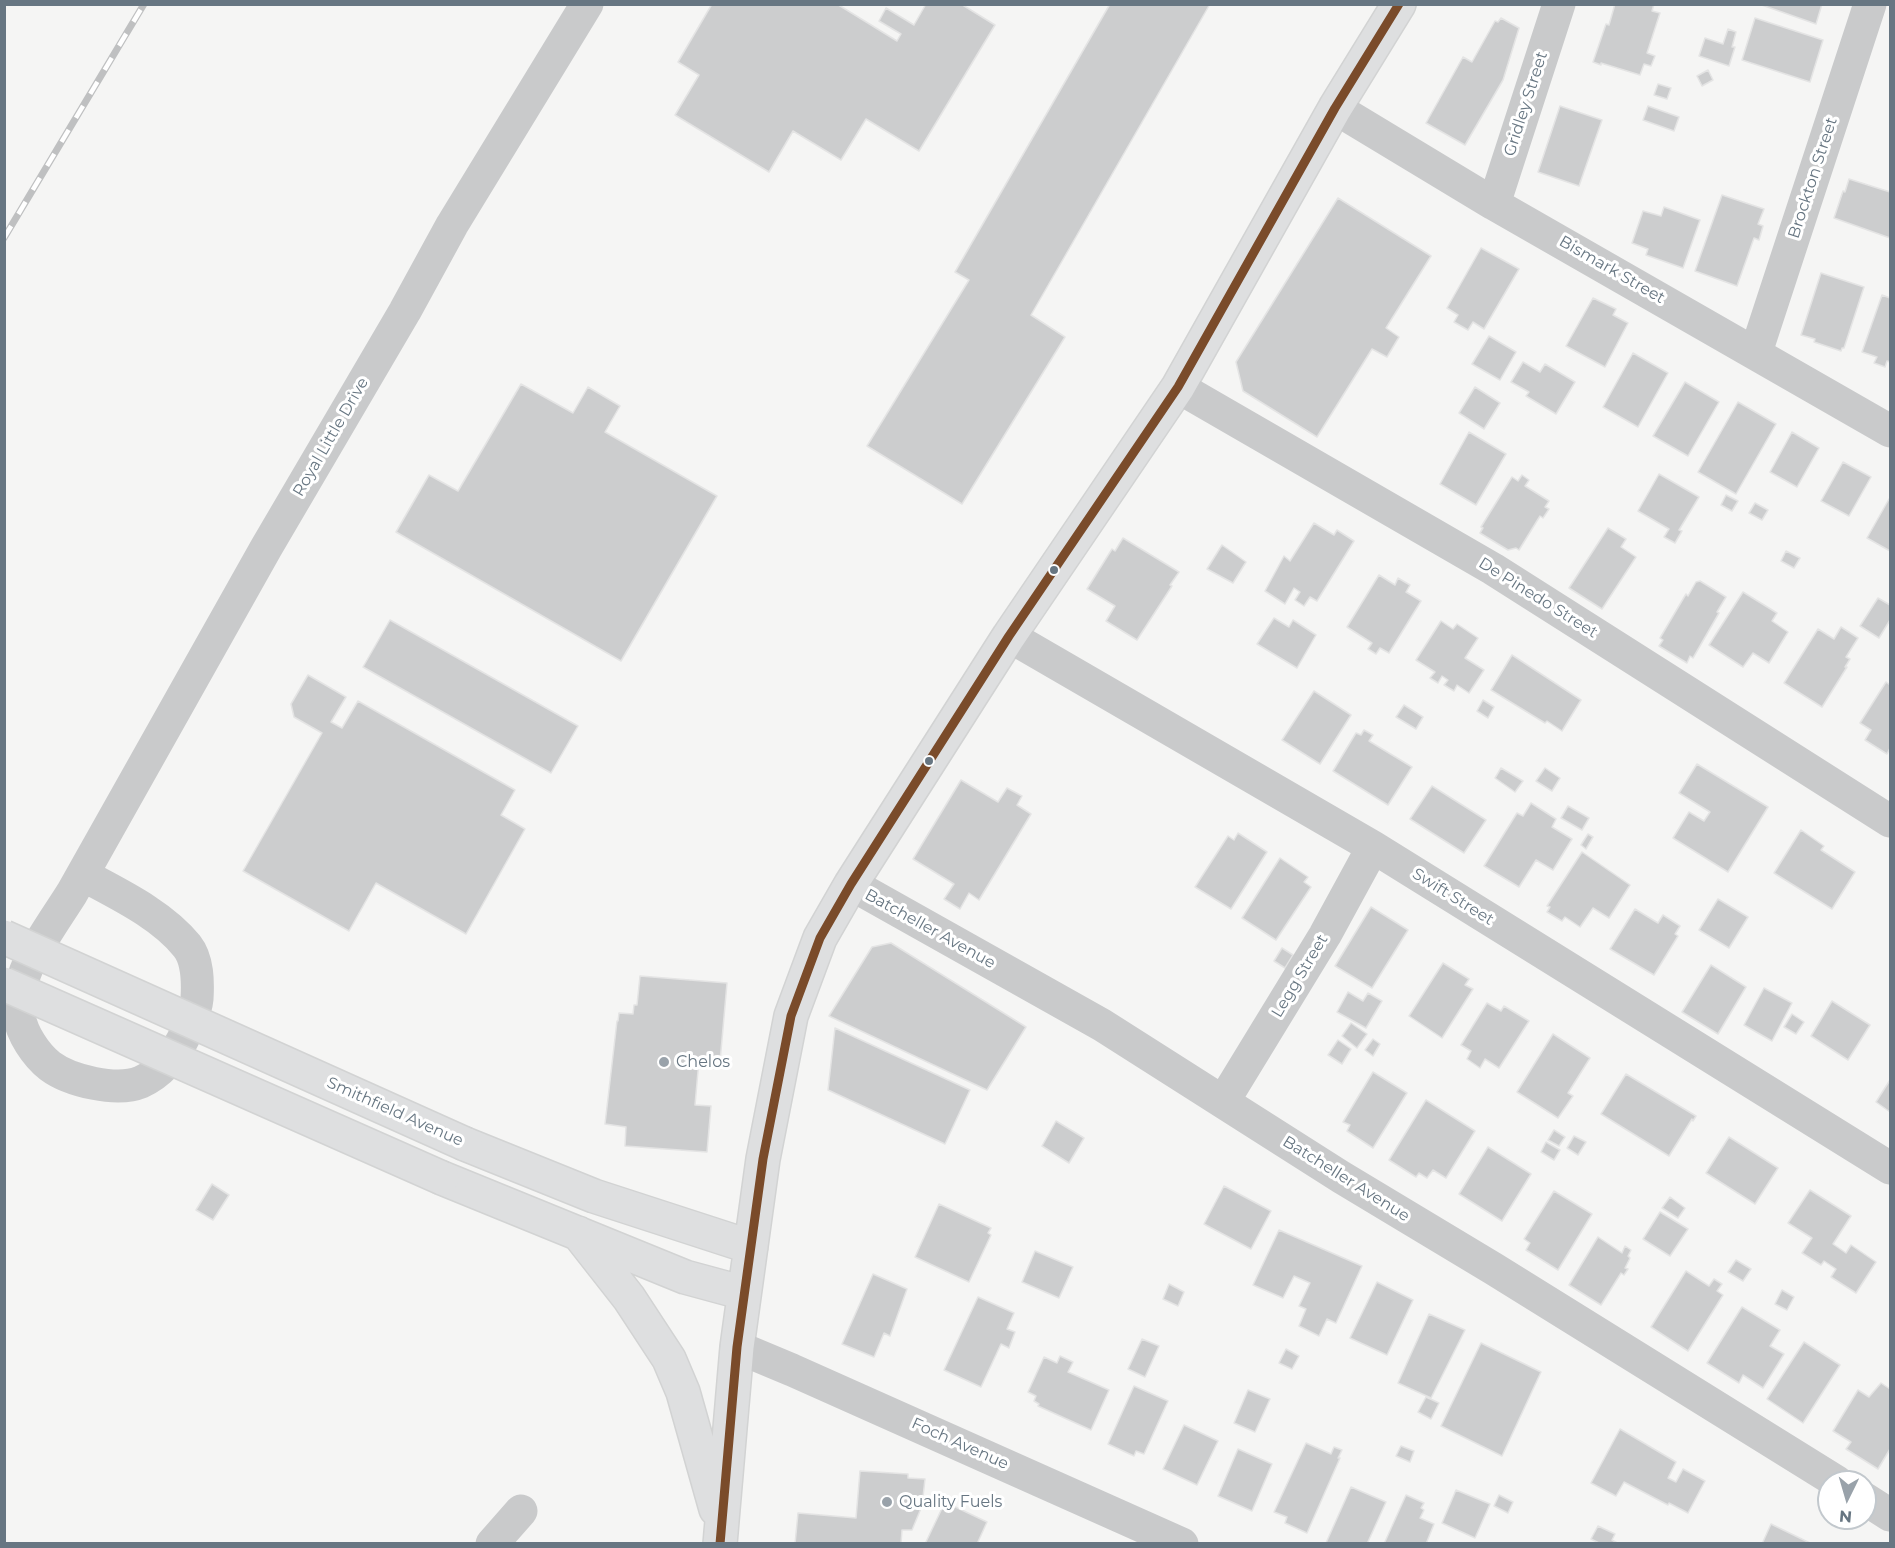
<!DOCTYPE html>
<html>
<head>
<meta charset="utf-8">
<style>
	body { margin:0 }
	#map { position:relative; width:1895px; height:1548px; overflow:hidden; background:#f5f5f4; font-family:Montserrat,sans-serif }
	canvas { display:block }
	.frame { position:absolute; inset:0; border:6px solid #677682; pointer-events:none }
	.north { position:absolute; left:1817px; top:1470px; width:60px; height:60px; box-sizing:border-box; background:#fff; border:2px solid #c2c8cd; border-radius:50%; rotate:185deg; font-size:16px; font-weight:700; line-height:24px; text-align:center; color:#677682 }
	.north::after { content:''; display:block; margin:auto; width:21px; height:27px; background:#99a2aa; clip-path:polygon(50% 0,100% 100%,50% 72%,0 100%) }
</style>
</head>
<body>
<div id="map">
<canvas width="1895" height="1548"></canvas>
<div class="frame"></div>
<div class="north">N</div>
</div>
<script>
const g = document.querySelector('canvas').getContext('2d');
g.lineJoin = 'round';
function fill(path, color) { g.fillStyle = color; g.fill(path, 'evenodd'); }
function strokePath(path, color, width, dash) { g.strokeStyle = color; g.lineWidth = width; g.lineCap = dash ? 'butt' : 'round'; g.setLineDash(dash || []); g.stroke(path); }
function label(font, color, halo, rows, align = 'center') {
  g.font = font + ' Montserrat,sans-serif'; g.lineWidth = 6; g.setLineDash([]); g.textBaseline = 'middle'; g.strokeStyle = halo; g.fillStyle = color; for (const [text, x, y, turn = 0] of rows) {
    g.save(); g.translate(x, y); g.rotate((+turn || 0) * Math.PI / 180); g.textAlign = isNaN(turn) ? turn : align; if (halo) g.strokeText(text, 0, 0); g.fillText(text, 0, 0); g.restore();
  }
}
const building = new Path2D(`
	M 712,4 L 837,4 L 897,41 L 901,34 L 879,21 L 886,8 L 914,25 L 926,4 L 961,4 L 995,25 L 919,151 L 866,119 L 841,160 L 793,131 L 769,172 L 675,115 L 699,75 L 678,62 Z
	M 1110,4 L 1210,4 L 1031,315 L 1065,337 L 962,504 L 867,446 L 969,280 L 955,272 Z
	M 1615,4 L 1654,4 L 1652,11 L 1660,13 L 1647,53 L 1655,56 L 1651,66 L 1644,64 L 1640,75 L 1601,63 L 1601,65 L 1593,62 L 1606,24 L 1609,25 Z
	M 1759,4 L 1822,4 L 1816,24 Z
	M 1501,18 L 1519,28 L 1503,80 L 1465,145 L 1426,123 L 1463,57 L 1472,62 L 1495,21 L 1498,22 Z
	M 1755,18 L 1823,40 L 1810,82 L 1742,60 Z
	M 1728,29 L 1736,32 L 1732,47 L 1735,47 L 1729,66 L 1699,56 L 1705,38 L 1723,44 Z
	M 1708,70 L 1713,80 L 1702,86 L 1697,76 Z
	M 1658,84 L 1671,88 L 1667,99 L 1654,95 Z
	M 1560,106 L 1602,120 L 1579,186 L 1538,172 Z
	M 1648,106 L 1679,117 L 1674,131 L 1643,120 Z
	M 1849,179 L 1890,192 L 1890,238 L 1834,218 L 1843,191 L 1845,192 Z
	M 1722,195 L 1764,209 L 1758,224 L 1763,226 L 1759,240 L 1754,238 L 1737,286 L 1695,271 Z
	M 1338,198 L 1431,256 L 1386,328 L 1399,337 L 1387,357 L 1372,349 L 1317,437 L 1243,391 L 1236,362 Z
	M 1664,207 L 1700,220 L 1683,268 L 1646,255 L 1648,249 L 1632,243 L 1643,211 L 1661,216 Z
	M 1481,248 L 1519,269 L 1484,329 L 1473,322 L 1468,330 L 1454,322 L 1458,315 L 1447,308 Z
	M 1821,273 L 1864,287 L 1844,348 L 1842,348 L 1841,351 L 1814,342 L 1815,339 L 1801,335 Z
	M 1882,295 L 1890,298 L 1890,362 L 1887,361 L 1885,367 L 1874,363 L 1877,357 L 1862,352 Z
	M 1593,298 L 1616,309 L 1613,315 L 1628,323 L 1605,367 L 1566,346 Z
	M 1489,336 L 1516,352 L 1500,380 L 1472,364 Z
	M 1633,353 L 1668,373 L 1638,427 L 1603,407 Z
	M 1523,362 L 1540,372 L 1545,364 L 1575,382 L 1556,414 L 1526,396 L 1529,392 L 1511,382 Z
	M 1685,382 L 1719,402 L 1688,456 L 1653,436 Z
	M 521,384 L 573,413 L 588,387 L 620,406 L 605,432 L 717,496 L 621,661 L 396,532 L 429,475 L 458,491 Z
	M 1475,387 L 1500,403 L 1484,429 L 1459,413 Z
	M 1738,402 L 1776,424 L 1736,494 L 1698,472 Z
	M 1469,432 L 1506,454 L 1476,505 L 1440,484 Z
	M 1792,432 L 1819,448 L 1797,487 L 1770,472 Z
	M 1843,462 L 1871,477 L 1849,516 L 1821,501 Z
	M 1659,474 L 1699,497 L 1679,530 L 1682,531 L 1675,543 L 1664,537 L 1669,529 L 1638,511 Z
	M 1522,475 L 1529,480 L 1525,486 L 1549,501 L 1545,507 L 1549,509 L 1543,518 L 1540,516 L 1519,550 L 1516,548 L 1508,550 L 1480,533 L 1483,528 L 1481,527 L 1512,477 L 1518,481 Z
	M 1726,495 L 1738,501 L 1732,511 L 1721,505 Z
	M 1889,499 L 1890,500 L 1890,551 L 1867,538 Z
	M 1755,503 L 1768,510 L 1762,520 L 1749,513 Z
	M 1314,523 L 1334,535 L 1337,530 L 1354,541 L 1317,601 L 1310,597 L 1304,606 L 1295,600 L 1300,592 L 1294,588 L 1285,604 L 1265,591 L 1284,556 L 1290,561 Z
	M 1608,528 L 1626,539 L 1621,547 L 1636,557 L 1602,609 L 1569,588 Z
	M 1123,538 L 1179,572 L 1170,585 L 1172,586 L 1137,640 L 1106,621 L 1115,606 L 1087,589 L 1112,549 L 1115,551 Z
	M 1222,545 L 1246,562 L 1233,583 L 1207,569 Z
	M 1786,551 L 1800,558 L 1794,568 L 1781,561 Z
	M 1379,575 L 1395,585 L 1398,578 L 1410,585 L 1406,592 L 1421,601 L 1389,653 L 1380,648 L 1376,654 L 1368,649 L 1372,643 L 1347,627 Z
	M 1700,581 L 1726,597 L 1717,612 L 1719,613 L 1693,658 L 1690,656 L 1687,663 L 1659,646 L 1663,640 L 1660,638 L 1686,594 L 1688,596 L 1696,582 Z
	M 1743,592 L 1777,613 L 1772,621 L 1788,632 L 1769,663 L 1753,653 L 1743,667 L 1709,645 Z
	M 1878,598 L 1890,605 L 1890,620 L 1879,638 L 1860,626 Z
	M 1274,618 L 1289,627 L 1293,620 L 1316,635 L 1297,668 L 1257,644 Z
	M 390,620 L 578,726 L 551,773 L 363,667 Z
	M 1441,621 L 1453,629 L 1457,624 L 1478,638 L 1465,658 L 1484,670 L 1469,693 L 1457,685 L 1454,691 L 1444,685 L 1448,680 L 1442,676 L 1438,683 L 1430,678 L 1435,672 L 1416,660 Z
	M 1841,627 L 1858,638 L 1846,657 L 1850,659 L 1845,667 L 1847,667 L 1822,707 L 1784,683 L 1818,629 L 1834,639 Z
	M 1512,655 L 1581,700 L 1562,731 L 1547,721 L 1545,723 L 1491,690 Z
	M 308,675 L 346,697 L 331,722 L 342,728 L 358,701 L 515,790 L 501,815 L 525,829 L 466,934 L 376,883 L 349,931 L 243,871 L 322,733 L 294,717 L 291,704 Z
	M 1886,682 L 1890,685 L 1890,748 L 1887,754 L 1865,740 L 1871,730 L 1860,723 Z
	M 1314,691 L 1351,715 L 1320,764 L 1282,740 Z
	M 1483,700 L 1494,707 L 1488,718 L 1477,711 Z
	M 1404,705 L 1423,717 L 1416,729 L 1396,717 Z
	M 1364,730 L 1373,735 L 1369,741 L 1412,767 L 1388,805 L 1333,771 L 1356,733 L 1361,735 Z
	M 1697,764 L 1768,807 L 1728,872 L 1673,838 L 1689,812 L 1704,821 L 1710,812 L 1679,793 Z
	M 1501,768 L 1523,781 L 1515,792 L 1495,778 Z
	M 1545,768 L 1560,778 L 1552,791 L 1536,781 Z
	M 961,780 L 998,802 L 1007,788 L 1022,796 L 1017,805 L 1031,814 L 979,900 L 969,893 L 960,909 L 944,899 L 954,884 L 913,859 Z
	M 1432,786 L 1486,820 L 1464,853 L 1410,819 Z
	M 1531,803 L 1556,819 L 1552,827 L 1572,839 L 1553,870 L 1536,860 L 1519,887 L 1484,866 L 1517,813 L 1523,816 Z
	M 1568,806 L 1589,818 L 1582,830 L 1561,818 Z
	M 1801,830 L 1824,846 L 1821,850 L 1855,872 L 1832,909 L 1774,873 Z
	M 1238,833 L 1267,852 L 1231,909 L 1195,887 L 1228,836 L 1234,840 Z
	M 1588,834 L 1593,837 L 1586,849 L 1581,845 Z
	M 1582,852 L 1630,885 L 1609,918 L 1593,908 L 1580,927 L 1565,917 L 1562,921 L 1547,912 L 1550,907 L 1547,906 Z
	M 1280,858 L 1308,877 L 1304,882 L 1311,887 L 1276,940 L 1242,918 Z
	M 1718,899 L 1748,917 L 1729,948 L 1699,930 Z
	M 1371,907 L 1408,930 L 1372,988 L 1335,966 Z
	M 1635,909 L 1658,923 L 1663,915 L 1680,926 L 1675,934 L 1678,936 L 1654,975 L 1610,949 Z
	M 891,943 L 1026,1027 L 987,1090 L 829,1016 L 872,947 Z
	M 1282,948 L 1293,955 L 1285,968 L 1274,961 Z
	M 1443,963 L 1469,979 L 1465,985 L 1473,989 L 1442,1038 L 1409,1016 Z
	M 1711,965 L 1746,987 L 1718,1034 L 1682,1012 Z
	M 640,976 L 727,983 L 720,1062 L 699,1060 L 695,1105 L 711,1106 L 707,1152 L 625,1146 L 626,1127 L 605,1124 L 617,1021 L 618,1021 L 619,1013 L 633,1014 L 634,1005 L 637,1005 Z
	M 1764,988 L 1792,1003 L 1772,1041 L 1744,1025 Z
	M 1348,992 L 1363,1001 L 1368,993 L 1382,1001 L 1366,1028 L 1337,1012 Z
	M 1832,1001 L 1870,1025 L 1848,1060 L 1811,1036 Z
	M 1487,1003 L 1501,1011 L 1504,1006 L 1529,1021 L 1499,1068 L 1485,1059 L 1480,1068 L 1467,1059 L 1471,1051 L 1461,1045 Z
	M 1792,1014 L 1804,1022 L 1796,1034 L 1784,1027 Z
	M 1351,1023 L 1367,1034 L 1357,1048 L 1342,1036 Z
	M 835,1028 L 970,1090 L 945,1144 L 828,1090 Z
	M 1553,1034 L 1590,1058 L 1568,1093 L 1573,1096 L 1558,1118 L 1517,1092 Z
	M 1373,1039 L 1380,1044 L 1373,1056 L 1365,1050 Z
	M 1338,1040 L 1351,1049 L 1342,1064 L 1328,1055 Z
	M 1373,1072 L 1407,1093 L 1373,1148 L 1347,1131 L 1350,1125 L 1343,1122 Z
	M 1626,1074 L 1696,1116 L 1693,1121 L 1692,1119 L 1669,1156 L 1601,1114 Z
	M 1890,1080 L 1890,1112 L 1876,1102 Z
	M 1426,1100 L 1475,1131 L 1446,1178 L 1433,1170 L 1427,1178 L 1419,1173 L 1416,1177 L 1389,1160 Z
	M 1056,1121 L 1084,1138 L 1069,1163 L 1042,1146 Z
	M 1554,1130 L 1565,1137 L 1559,1146 L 1548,1140 Z
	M 1574,1136 L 1586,1142 L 1578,1155 L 1567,1148 Z
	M 1729,1137 L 1778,1168 L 1755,1204 L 1706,1173 Z
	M 1546,1142 L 1560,1150 L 1554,1160 L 1541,1152 Z
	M 1488,1147 L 1531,1174 L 1502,1221 L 1459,1194 Z
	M 212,1184 L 229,1195 L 213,1220 L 196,1210 Z
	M 1224,1186 L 1271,1211 L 1251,1249 L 1204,1224 Z
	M 1810,1190 L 1851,1216 L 1833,1244 L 1846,1253 L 1851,1245 L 1876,1262 L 1856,1293 L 1831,1277 L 1836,1269 L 1824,1261 L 1821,1265 L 1802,1253 L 1812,1238 L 1788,1223 Z
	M 1554,1191 L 1592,1214 L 1558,1270 L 1526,1250 L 1530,1243 L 1524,1239 Z
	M 1670,1197 L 1685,1208 L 1678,1218 L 1662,1208 Z
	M 939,1204 L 991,1228 L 988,1233 L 991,1235 L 969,1282 L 915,1257 Z
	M 1660,1212 L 1688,1229 L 1670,1256 L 1643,1239 Z
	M 1279,1230 L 1362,1266 L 1336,1323 L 1327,1319 L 1319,1336 L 1299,1326 L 1306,1309 L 1299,1306 L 1310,1283 L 1294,1276 L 1283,1298 L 1253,1285 Z
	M 1598,1237 L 1622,1253 L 1625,1246 L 1631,1250 L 1628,1256 L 1630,1258 L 1625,1268 L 1628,1269 L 1624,1275 L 1621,1273 L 1601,1305 L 1569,1285 Z
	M 1035,1251 L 1073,1267 L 1059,1298 L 1022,1282 Z
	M 1736,1260 L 1751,1269 L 1743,1281 L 1728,1272 Z
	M 1686,1271 L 1709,1286 L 1714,1279 L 1722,1284 L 1717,1291 L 1723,1295 L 1688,1351 L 1651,1327 Z
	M 873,1274 L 907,1289 L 890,1336 L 884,1333 L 874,1357 L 842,1344 Z
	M 1377,1282 L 1413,1300 L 1387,1355 L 1350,1338 Z
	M 1169,1284 L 1184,1292 L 1178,1306 L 1163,1299 Z
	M 1782,1290 L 1794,1297 L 1787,1310 L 1775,1304 Z
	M 978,1297 L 1014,1313 L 1007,1329 L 1015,1332 L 1009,1348 L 1001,1344 L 981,1387 L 944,1370 Z
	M 1742,1307 L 1780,1330 L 1770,1346 L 1784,1354 L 1763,1388 L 1743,1375 L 1739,1383 L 1707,1363 Z
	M 1429,1314 L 1465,1330 L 1431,1398 L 1398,1383 Z
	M 1142,1339 L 1159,1346 L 1145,1377 L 1128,1369 Z
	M 1804,1342 L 1840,1365 L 1803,1423 L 1767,1399 Z
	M 1481,1343 L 1541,1372 L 1502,1456 L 1441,1426 Z
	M 1286,1349 L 1299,1356 L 1292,1369 L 1279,1363 Z
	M 1060,1356 L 1073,1362 L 1068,1372 L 1109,1390 L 1091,1430 L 1038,1406 L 1039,1404 L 1034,1401 L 1036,1396 L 1028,1392 L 1044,1357 L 1057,1363 Z
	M 1881,1383 L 1890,1389 L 1890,1449 L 1878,1469 L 1846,1449 L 1851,1442 L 1833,1431 L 1858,1390 L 1869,1397 Z
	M 1134,1386 L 1168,1401 L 1144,1454 L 1136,1451 L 1134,1456 L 1108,1444 Z
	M 1248,1390 L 1270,1399 L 1255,1432 L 1234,1423 Z
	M 1426,1397 L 1439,1403 L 1431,1419 L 1418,1412 Z
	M 1184,1425 L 1218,1441 L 1197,1485 L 1163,1469 Z
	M 1620,1429 L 1676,1462 L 1668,1478 L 1676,1482 L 1683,1469 L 1705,1481 L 1688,1513 L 1669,1503 L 1668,1505 L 1624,1482 L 1616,1496 L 1591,1483 Z
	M 1306,1443 L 1331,1454 L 1334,1447 L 1342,1450 L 1338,1458 L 1340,1458 L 1307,1533 L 1285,1523 L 1287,1517 L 1274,1512 Z
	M 1401,1446 L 1414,1451 L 1410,1462 L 1396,1456 Z
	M 1238,1449 L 1272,1464 L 1252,1511 L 1218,1496 Z
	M 860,1471 L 908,1474 L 908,1478 L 925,1479 L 922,1506 L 912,1530 L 902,1530 L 901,1544 L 795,1544 L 798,1513 L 856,1518 Z
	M 1351,1487 L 1386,1502 L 1367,1544 L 1326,1543 Z
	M 1456,1490 L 1490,1504 L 1475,1538 L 1442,1523 Z
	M 1406,1495 L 1424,1503 L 1421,1508 L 1424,1510 L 1420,1518 L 1434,1524 L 1426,1544 L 1384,1544 Z
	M 1499,1495 L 1513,1502 L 1508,1513 L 1494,1506 Z
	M 945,1502 L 987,1522 L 977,1544 L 925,1544 Z
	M 1771,1524 L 1812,1544 L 1762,1544 Z
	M 1598,1526 L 1615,1534 L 1612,1540 L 1619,1544 L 1601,1544 L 1591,1539 Z`);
fill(building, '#cccdce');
strokePath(building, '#e4e4e4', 1.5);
const major = new Path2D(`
	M 465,1144 L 594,1196 L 751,1247
	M 442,1178 L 685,1277 L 744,1293
	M 578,1233 L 629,1298 L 669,1359 L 683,1392 L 716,1509
	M 720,1544 L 737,1347 L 763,1159 L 791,1016 L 820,938 L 851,884 L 1009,636 L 1178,387 L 1335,108 L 1399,4`);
strokePath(major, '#d2d3d3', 36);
strokePath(new Path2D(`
	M 1335,108 L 1494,204 L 1890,431
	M 1494,204 L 1559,4
	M 1756,352 L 1870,4
	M 1178,387 L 1493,569 L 1890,821
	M 1009,636 L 1373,847 L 1890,1168
	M 83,875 C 118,894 161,914 187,946 C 198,960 198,982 197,999 C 196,1011 191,1021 186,1033 C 176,1054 163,1072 141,1082 C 117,1092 70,1081 50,1066 C 36,1055 22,1034 19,1016 C 18,1006 21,990 23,980 C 27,958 59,914 72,893 L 266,548 L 405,311 L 452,225 L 587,4
	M 851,884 L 1102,1025 L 1341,1177 L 1494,1269 L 1837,1482
	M 1223,1102 L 1325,935 L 1373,847
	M 737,1347 L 792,1370 L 1182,1544
	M 1865,1499 L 1890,1515
	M 492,1544 L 521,1511`), '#c9cacb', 33);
strokePath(major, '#dedfe0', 33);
const rail = new Path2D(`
	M 4,238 L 144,4`);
strokePath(rail, '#bfc0c1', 7);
strokePath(rail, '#fff', 4.5, [14]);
const majorBridge = new Path2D(`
	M 4,937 L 465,1144
	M 4,984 L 442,1178`);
strokePath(majorBridge, '#d2d3d3', 36, []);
strokePath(majorBridge, '#dedfe0', 33);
strokePath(new Path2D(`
	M 720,1544 L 737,1347 L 763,1159 L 791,1016 L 820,938 L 851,884 L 1009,636 L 1178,387 L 1335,108 L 1399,4`), '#7a4b2a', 9);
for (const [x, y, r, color] of [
	[1054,570,5,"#677682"],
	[929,761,5,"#677682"],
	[664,1062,6,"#99a2aa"],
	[887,1502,6,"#99a2aa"]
]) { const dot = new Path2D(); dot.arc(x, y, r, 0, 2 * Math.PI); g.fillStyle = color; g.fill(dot); strokePath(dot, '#fff', 2); }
label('16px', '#677682', '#fff', [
	["Gridley Street",1526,104,-72],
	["Brockton Street",1813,178,-72],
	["Bismark Street",1612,270,30],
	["Royal Little Drive",331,437,-60],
	["De Pinedo Street",1538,598,32],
	["Swift Street",1453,897,32],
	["Batcheller Avenue",930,929,29],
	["Legg Street",1300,976,-59],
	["Smithfield Avenue",395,1112,24],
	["Batcheller Avenue",1346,1179,32],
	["Foch Avenue",960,1444,24]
]);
label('16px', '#677682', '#fff', [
	["Chelos",676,1062],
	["Quality Fuels",899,1502]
], 'left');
</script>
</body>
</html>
